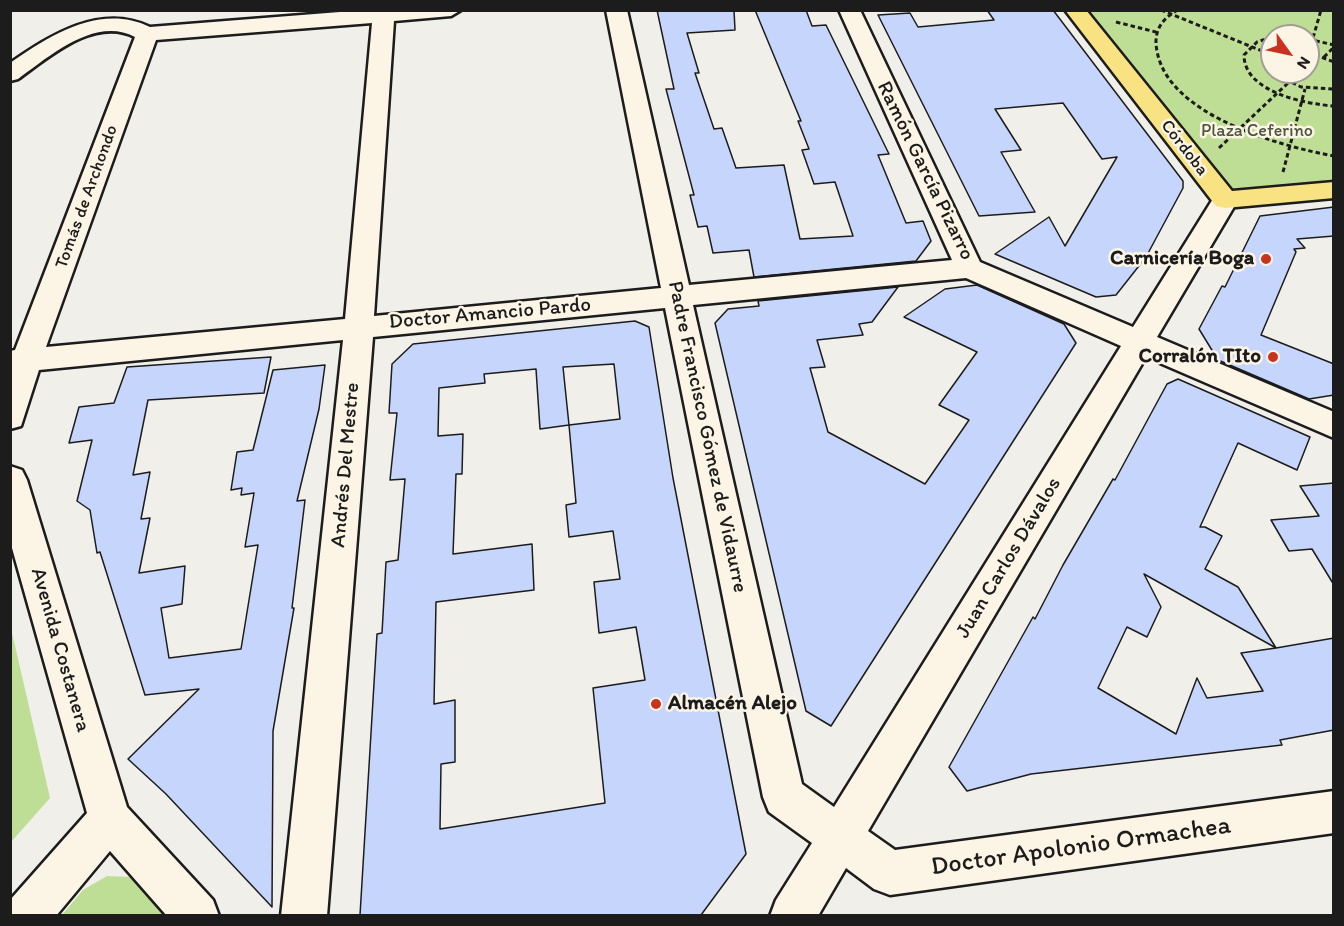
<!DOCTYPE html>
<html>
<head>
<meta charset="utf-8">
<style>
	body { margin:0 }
	#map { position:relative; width:1344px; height:926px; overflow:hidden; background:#f1efea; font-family:Itim,sans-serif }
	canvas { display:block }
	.frame { position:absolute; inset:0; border:12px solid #1c1c1c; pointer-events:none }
	.north { position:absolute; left:1260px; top:24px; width:60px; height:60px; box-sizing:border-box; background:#fcf5e5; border:2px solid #a29e95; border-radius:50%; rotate:123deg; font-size:16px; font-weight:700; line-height:24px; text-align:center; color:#1c1c1c }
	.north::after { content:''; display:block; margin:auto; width:21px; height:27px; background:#c8321e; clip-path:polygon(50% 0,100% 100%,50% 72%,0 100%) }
</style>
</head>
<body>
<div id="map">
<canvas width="1344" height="926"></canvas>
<div class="frame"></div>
<div class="north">N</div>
</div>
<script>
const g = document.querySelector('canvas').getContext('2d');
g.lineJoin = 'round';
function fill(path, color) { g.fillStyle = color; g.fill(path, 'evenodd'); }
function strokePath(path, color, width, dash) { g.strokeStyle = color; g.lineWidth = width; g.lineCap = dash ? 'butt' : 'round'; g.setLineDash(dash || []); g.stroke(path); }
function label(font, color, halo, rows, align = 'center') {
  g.font = font + ' Itim,sans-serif'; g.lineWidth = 5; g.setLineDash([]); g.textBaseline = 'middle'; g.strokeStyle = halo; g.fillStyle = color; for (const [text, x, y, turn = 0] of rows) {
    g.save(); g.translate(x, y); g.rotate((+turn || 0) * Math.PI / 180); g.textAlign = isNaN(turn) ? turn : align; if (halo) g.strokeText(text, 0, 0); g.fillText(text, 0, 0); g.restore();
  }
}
fill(new Path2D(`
	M 1085,11 L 1333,11 L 1333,185 L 1230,194 ZM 1272,36 L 1308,36 L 1308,72 L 1272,72 Z
	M 10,624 L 50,798 L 11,842 L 10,842 Z
	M 107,876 L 132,877 L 164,915 L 62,915 L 83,890 Z`), '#bedd95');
const building = new Path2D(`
	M 657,10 L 734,10 L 735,30 L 687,33 L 699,73 L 695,73 L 714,129 L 722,128 L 736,168 L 784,165 L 800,239 L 853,236 L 835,182 L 814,184 L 802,150 L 809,149 L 798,121 L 801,121 L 755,10 L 806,10 L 812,26 L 826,25 L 889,154 L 878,155 L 906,223 L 923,221 L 931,241 L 916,261 L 754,277 L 749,250 L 713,253 L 707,226 L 698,227 L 690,195 L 694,195 L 666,89 L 674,89 Z
	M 987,10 L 1053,10 L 1183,181 L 1183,188 L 1146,257 L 1116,295 L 1096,297 L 995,254 L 1049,217 L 1065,246 L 1117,157 L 1102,159 L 1063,103 L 995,109 L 1021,150 L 1001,152 L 1035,212 L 979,216 L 878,15 L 910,13 L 918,27 L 994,20 Z
	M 1334,207 L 1334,236 L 1297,239 L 1305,248 L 1294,249 L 1296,252 L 1261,335 L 1334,364 L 1334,395 L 1309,399 L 1218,360 L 1199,329 L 1222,286 L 1225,287 L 1260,216 Z
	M 977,285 L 1064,324 L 1076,343 L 831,726 L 806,711 L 715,323 L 728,309 L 759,306 L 758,301 L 898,287 L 872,322 L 859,324 L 863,335 L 817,340 L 825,367 L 810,368 L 828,432 L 925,484 L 969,420 L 939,405 L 977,352 L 904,317 L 945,289 Z
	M 635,321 L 649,327 L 673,478 L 746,854 L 701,915 L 360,915 L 377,634 L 382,633 L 386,562 L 398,560 L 405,479 L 390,480 L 397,413 L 389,413 L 392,364 L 413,344 ZM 614,364 L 620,419 L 569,425 L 563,367 ZM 536,369 L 540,429 L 569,425 L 576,503 L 566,505 L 569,537 L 613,531 L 620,579 L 594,582 L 599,633 L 636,627 L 645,680 L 593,688 L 605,803 L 440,829 L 441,764 L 455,762 L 455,700 L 434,704 L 436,602 L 534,590 L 532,544 L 453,554 L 456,474 L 462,474 L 463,434 L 438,436 L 439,388 L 485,383 L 484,374 Z
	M 271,357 L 264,393 L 148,400 L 133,475 L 150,472 L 141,519 L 150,518 L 139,573 L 185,566 L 182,604 L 161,608 L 169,658 L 241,649 L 258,545 L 245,547 L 254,493 L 241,495 L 242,488 L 231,490 L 237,452 L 253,450 L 273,370 L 325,365 L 319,409 L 297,501 L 305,500 L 292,608 L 294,608 L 273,731 L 272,907 L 166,794 L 128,759 L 199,689 L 145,695 L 100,552 L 97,553 L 90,510 L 77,501 L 92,440 L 69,443 L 79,407 L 114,403 L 127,367 Z
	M 1178,379 L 1310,437 L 1297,470 L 1238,443 L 1200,527 L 1205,527 L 1222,536 L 1205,569 L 1238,587 L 1276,648 L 1334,638 L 1334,730 L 1280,740 L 1282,745 L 1031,774 L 967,791 L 949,767 L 1033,617 L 1035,619 L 1063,565 L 1113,479 L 1115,480 L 1167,384 ZM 1144,574 L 1276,648 L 1241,653 L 1263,691 L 1207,698 L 1197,678 L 1176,734 L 1098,688 L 1127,627 L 1147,637 L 1161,607 Z
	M 1334,483 L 1334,585 L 1312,549 L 1289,551 L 1271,520 L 1319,516 L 1300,486 Z`);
fill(building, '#c6d5fc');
strokePath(building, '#1c1c1c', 1.5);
const minor = new Path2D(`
	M 365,10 L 461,10 L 451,16 L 394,21 L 374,316 L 661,288 L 606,10 L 627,10 L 689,285 L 952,260 L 839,10 L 860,10 L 980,262 L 1133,327 L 1216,194 L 1225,192 L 1234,194 L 1238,200 L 1157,337 L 1334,412 L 1334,438 L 1146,357 L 868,831 L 895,850 L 1334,791 L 1334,833 L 890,895 L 874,889 L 846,868 L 818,916 L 770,916 L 776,900 L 812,843 L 769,812 L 763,797 L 665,308 L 373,337 L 327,916 L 281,916 L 343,340 L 39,370 L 21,426 L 10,429 L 10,351 L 15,350 L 135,37 C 95,16 50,56 18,79 L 10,81 L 10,63 C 51,35 100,3 150,27 ZM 372,23 L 345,319 L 46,347 L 156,40 ZM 966,278 L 1121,346 L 834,807 L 802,784 L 693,305 Z
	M 10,466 L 22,470 L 27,480 L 127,807 L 213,900 L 219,916 L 167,916 L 110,851 L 56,916 L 10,916 L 10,900 L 87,813 L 10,541 Z`);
const major = new Path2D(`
	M 1065,10 L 1086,10 L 1232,191 L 1334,182 L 1334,198 L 1225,208 L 1216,206 Z`);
strokePath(minor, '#1c1c1c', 5);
strokePath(major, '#1c1c1c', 5);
strokePath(new Path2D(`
	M 1161,10 L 1272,55
	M 1178,10 C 1161,19 1153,32 1157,51 C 1168,115 1279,146 1334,156
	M 1116,22 L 1156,32
	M 1272,37 L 1257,42 L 1244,55 C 1244,92 1305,104 1334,106
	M 1308,39 L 1334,45
	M 1308,52 L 1334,62
	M 1309,52 L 1321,10
	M 1272,55 L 1269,65 L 1272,71
	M 1324,57 L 1334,47
	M 1272,72 L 1301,87 L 1334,89
	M 1219,148 L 1288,83
	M 1283,172 L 1305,89`), '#1c1c1c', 3, [4.5, 3]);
fill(minor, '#fcf5e5');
fill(major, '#f8e281');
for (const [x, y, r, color] of [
	[1266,259,6,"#c8321e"],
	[1273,357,6,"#c8321e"],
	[656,704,6,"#c8321e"]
]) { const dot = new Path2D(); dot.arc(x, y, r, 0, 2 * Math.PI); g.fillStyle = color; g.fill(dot); strokePath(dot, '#fcf5e5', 2); }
label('18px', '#4d5640', '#fcf5e5', [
	["Plaza Ceferino",1257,131]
]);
label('18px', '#1c1c1c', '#fcf5e5', [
	["Córdoba",1184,148,52],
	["Tomás de Archondo",87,197,-70]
]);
label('21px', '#1c1c1c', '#fcf5e5', [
	["Ramón García Pizarro",925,171,64],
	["Doctor Amancio Pardo",490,314,-5],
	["Padre Francisco Gómez de Vidaurre",707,437,78],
	["Andrés Del Mestre",346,465,-85],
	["Juan Carlos Dávalos",1009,558,-59],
	["Avenida Costanera",60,650,74]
]);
label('bold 21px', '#1c1c1c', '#fcf5e5', [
	["Carnicería Boga",1254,259],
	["Corralón TIto",1261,357],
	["Almacén Alejo",668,704,"left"]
], 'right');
label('26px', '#1c1c1c', '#fcf5e5', [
	["Doctor Apolonio Ormachea",1081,847,-8]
]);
</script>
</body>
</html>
